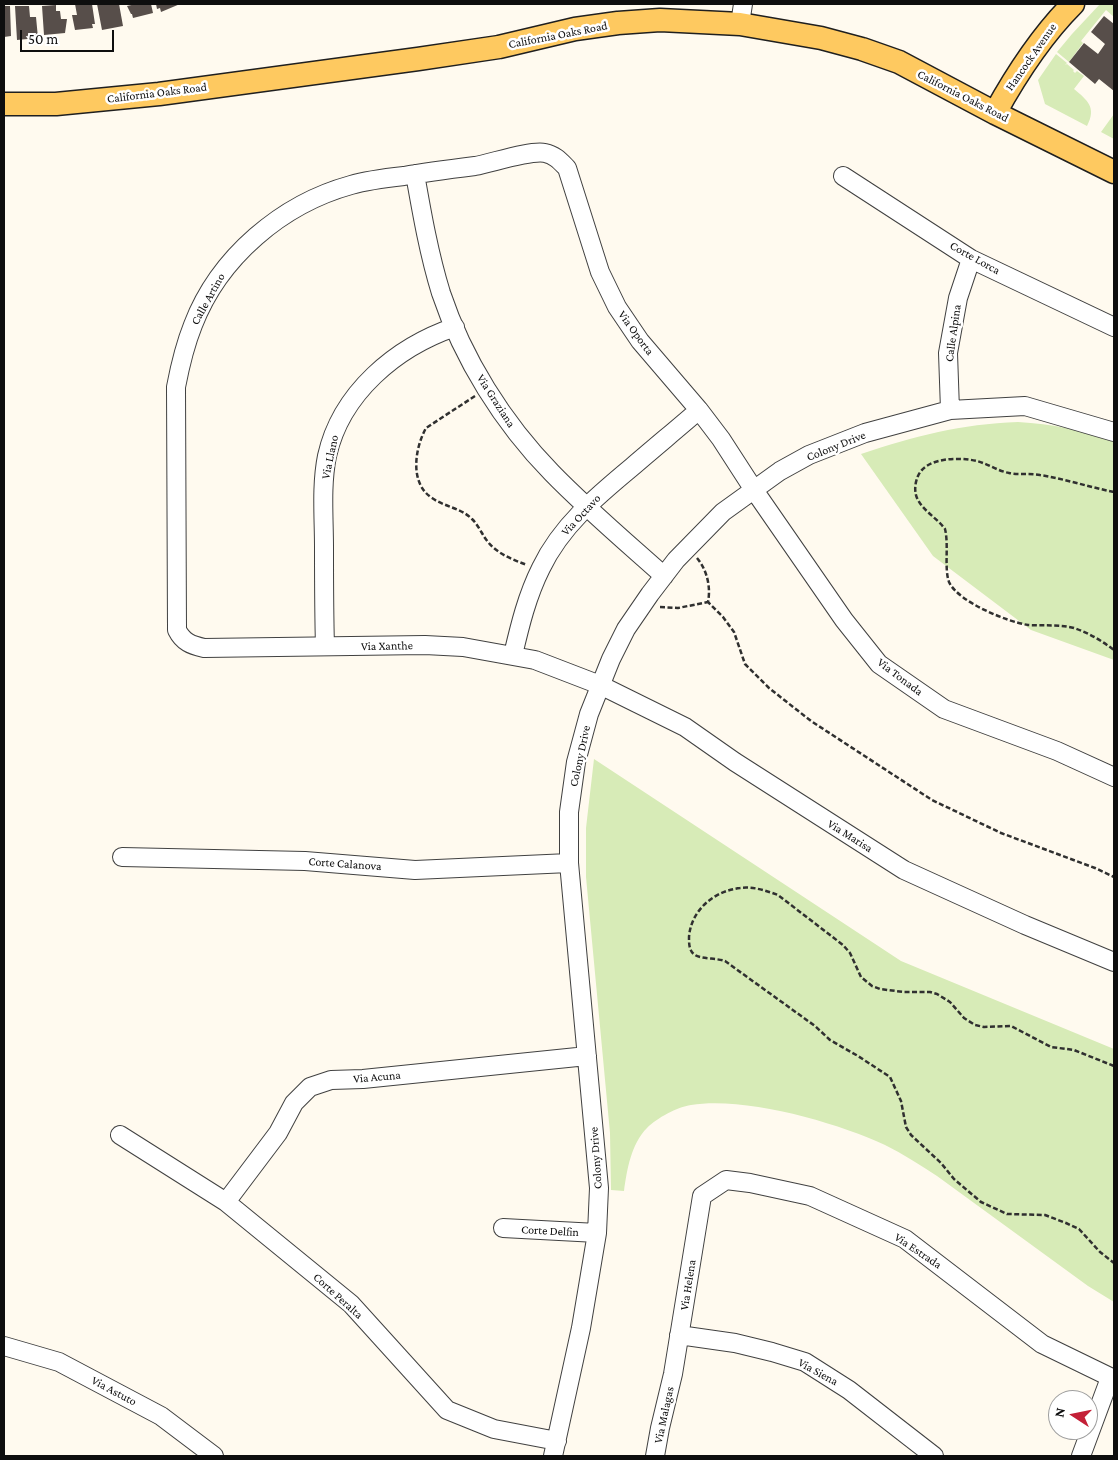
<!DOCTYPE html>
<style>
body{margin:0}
#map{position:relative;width:1118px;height:1460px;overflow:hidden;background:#fffaef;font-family:"Crimson Pro",serif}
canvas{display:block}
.frame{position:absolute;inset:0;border:5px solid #0e0e0e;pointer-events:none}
.north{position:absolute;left:1048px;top:1390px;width:50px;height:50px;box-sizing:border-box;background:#fff;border:1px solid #9f9f9f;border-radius:50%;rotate:281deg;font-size:14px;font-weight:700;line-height:20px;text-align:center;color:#0e0e0e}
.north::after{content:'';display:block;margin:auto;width:18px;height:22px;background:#c42037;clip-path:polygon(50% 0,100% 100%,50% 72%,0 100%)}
.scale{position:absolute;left:20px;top:30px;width:94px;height:22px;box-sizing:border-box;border:2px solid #0e0e0e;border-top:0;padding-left:6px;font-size:15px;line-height:18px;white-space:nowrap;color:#0e0e0e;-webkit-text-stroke:4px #fff;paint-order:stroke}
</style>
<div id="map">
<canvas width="1118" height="1460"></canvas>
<div class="frame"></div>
<div class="north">N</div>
<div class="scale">50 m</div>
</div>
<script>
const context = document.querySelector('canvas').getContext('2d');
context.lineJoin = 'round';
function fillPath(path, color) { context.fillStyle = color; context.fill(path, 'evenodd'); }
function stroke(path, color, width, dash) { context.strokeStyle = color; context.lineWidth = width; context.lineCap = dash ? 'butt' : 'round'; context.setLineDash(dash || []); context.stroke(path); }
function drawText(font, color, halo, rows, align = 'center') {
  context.font = font + ' "Crimson Pro",serif'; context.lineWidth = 5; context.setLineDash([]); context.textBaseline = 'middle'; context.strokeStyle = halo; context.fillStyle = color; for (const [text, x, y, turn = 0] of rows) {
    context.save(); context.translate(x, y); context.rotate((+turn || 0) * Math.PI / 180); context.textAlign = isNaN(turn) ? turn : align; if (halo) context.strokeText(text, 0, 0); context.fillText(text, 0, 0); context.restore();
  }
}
fillPath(new Path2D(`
 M 1100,4 L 1114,4 L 1114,17 L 1106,10 L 1081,41 L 1083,43 L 1069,62 L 1057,52 L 1072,34 Z
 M 1056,54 L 1067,63 L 1065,65 L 1067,64 L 1074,70 L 1073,71 L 1075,73 L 1077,71 L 1084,76 L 1074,89 C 1087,100 1097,107 1087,126 L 1045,104 L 1038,80 Z
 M 1114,114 L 1114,139 L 1101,132 Z
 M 1018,422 C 1052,424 1083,430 1114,442 L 1114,660 L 1031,630 L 933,556 L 861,454 C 915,436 961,424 1018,422 Z
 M 594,759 L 901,961 L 1114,1049 L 1114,1302 L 1088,1286 L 937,1176 C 920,1165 903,1154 885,1145 C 836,1122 744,1096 691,1105 C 677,1107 657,1118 647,1128 C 631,1144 627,1170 624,1191 L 611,1190 L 610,1133 L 586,877 L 586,828 Z`), '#d7ebb7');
fillPath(new Path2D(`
 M 75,4 L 92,4 L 95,24 L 92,24 L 93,28 L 75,30 L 72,15 L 77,15 Z
 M 97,4 L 119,4 L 123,26 L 102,30 Z
 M 136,4 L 151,4 L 153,13 L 133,18 L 132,14 L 131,14 L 127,6 Z
 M 156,4 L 180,4 L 161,12 L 160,8 L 157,9 Z
 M 56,5 L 56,11 L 60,11 L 61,19 L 67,19 L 65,33 L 44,35 L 42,6 Z
 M 4,6 L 10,6 L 11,36 L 4,37 Z
 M 15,6 L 29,6 L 30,17 L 36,17 L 38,38 L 17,40 Z
 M 1104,16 L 1114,24 L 1114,91 L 1099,79 L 1095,84 L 1069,62 L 1084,43 L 1098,54 L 1105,44 L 1091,32 Z`), '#574e4a');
const minor = new Path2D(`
 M 740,24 L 743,4
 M 415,174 C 422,214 429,254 441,293 C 463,359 503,423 552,473 C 587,509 626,542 664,576
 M 843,176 L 971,259 L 1114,327
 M 950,410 L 948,353 L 958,298 L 971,259
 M 325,646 C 324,613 324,580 324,547 C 324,517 321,486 327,456 C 341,393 396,347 455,327
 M 513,655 C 520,625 527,596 541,568 C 561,526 597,496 632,467 C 654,448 677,429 699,410
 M 1114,777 L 1057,751 L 944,709 L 879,664 L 844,620 L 754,490 L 721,439 L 699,410 L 640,341 L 617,307 L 600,272 L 567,168 C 560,161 555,155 545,153 C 530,150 492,163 475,166 C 451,169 427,172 404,176 C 386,178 368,180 351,185 C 282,204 219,257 193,325 C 185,345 180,366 176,387 L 177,630 C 183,642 191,645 204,648 L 425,645 L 463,647 L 535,660 L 600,685 L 685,727 L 735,762 L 904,870 L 1025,925 L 1114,962
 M 122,857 L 305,861 L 415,870 L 569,863
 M 120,1135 L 226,1202 L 351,1304 L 447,1410 L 494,1429 L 557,1441
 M 226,1202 L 278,1133 L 294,1103 L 310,1087 L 331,1080 L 363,1079 L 587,1056
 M 503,1228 L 597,1233
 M 679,1335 L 735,1343 L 772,1352 L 805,1362 L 849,1390 L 934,1456
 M 4,1346 L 59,1362 L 161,1416 L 214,1456
 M 553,1456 L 581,1328 L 597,1233 L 599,1188 L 569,863 L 569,812 L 576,762 L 589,714 L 611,659 L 626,629 L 650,594 L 676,560 L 723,512 L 780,471 L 809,455 L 865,433 L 950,410 L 1025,406 L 1114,432
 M 655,1456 L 660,1428 L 673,1374 L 702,1196 L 726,1180 L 750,1183 L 810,1196 L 905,1239 L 1042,1344 L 1114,1379
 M 1081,1456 L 1110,1378`);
const major = new Path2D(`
 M 4,104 L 56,104 L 159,94 L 418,59 L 499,47 L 575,29 L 618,23 L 660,20 L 740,24 L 821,38 L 862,49 L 899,62 L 995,113 L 1114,172
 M 995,113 C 1017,73 1041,36 1073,4`);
stroke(minor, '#414141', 20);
stroke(major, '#1f1f1f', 25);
stroke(new Path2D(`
 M 475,396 L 426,428 C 415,448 409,483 432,498 C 445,507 461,508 472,519 C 478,525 481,532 485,538 C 495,553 511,559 527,565
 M 1114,492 C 1089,487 1065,479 1040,475 C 1030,473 1019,475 1009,473 C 998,471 988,464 977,461 C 960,457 926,457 918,476 C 915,483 914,491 917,498 C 922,510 937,518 945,529 C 949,545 944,568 949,582 C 958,602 1008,622 1028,625 C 1044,626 1059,624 1074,628 C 1089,633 1102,641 1114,650
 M 697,558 C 707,570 711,587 708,602 L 723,617 L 734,632 L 745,664 L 769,688 L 811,721 L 932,800 L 1001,833 L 1095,868 L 1114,877
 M 660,607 L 678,608 L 708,602
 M 1114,1066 L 1074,1050 L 1051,1047 L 1011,1026 L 984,1027 L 975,1025 L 964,1018 L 950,1002 L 937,994 L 930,992 L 904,992 L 880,989 L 872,986 L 861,977 L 850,953 L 843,945 L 778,895 C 767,891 753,886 740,888 C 714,891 691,910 689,937 C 689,944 689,951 695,955 C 701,959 716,958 725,961 L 815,1026 L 830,1040 L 858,1056 L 890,1077 L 901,1101 L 906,1127 L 911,1135 L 941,1163 L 954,1179 L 981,1202 L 1007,1214 L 1045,1215 L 1066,1223 L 1079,1229 L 1100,1252 L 1114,1263`), '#303030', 2.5, [5, 2.5]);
stroke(minor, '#fff', 18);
stroke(major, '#fec960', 22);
drawText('12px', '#0e0e0e', '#fff', [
 ["California Oaks Road",558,35,-11],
 ["Hancock Avenue",1031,57,-55],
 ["California Oaks Road",157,93,-7],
 ["California Oaks Road",963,96,27],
 ["Corte Lorca",975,258,29],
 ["Calle Artino",208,299,-61],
 ["Via Oporta",636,333,54],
 ["Calle Alpina",953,333,-82],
 ["Via Graziana",496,401,57],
 ["Colony Drive",836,446,-22],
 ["Via Llano",330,457,-78],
 ["Via Octavo",581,515,-47],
 ["Via Xanthe",387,646,-1],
 ["Via Tonada",900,677,37],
 ["Colony Drive",580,756,-78],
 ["Via Marisa",850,836,32],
 ["Corte Calanova",345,864,4],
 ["Via Acuna",377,1077,-5],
 ["Colony Drive",596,1158,-94],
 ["Corte Delfin",550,1231,3],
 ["Via Estrada",918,1251,34],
 ["Via Helena",688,1285,-81],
 ["Corte Peralta",338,1296,42],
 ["Via Siena",818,1372,29],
 ["Via Astuto",114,1391,28],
 ["Via Malagas",664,1415,-78]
]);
</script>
